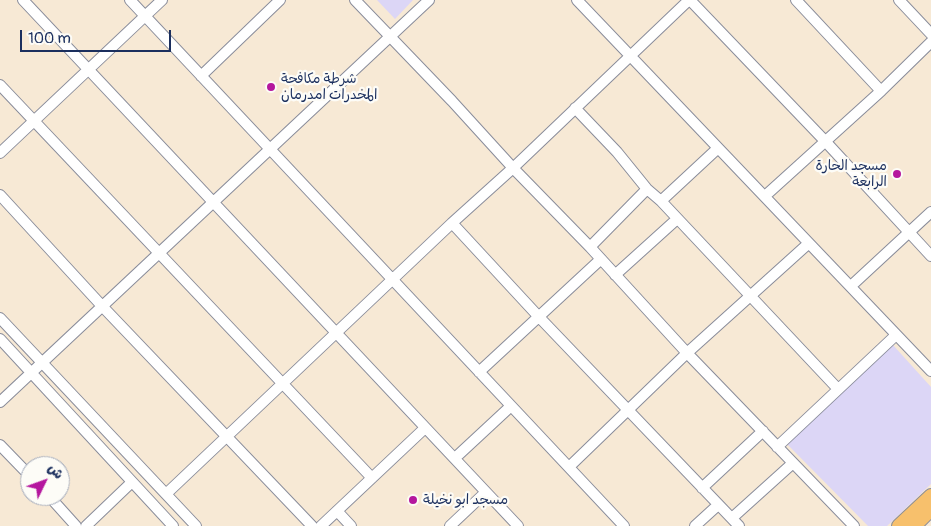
<!DOCTYPE html>
<meta charset="utf-8">
<style>
body{margin:0}
#map{position:relative;width:931px;height:526px;overflow:hidden;background:#f7e9d5;font-family:Pangolin,"Playpen Sans Arabic",sans-serif}
canvas{display:block}
.north{position:absolute;left:20px;top:456px;width:50px;height:50px;box-sizing:border-box;background:#fdfcf7;border:1px solid #a3aaba;border-radius:50%;rotate:48deg;font-size:14px;font-weight:700;line-height:20px;text-align:center;color:#1b2f5e}
.north::after{content:'';display:block;margin:auto;width:18px;height:22px;background:#b5179e;clip-path:polygon(50% 0,100% 100%,50% 72%,0 100%)}
.scale{position:absolute;left:20px;top:30px;width:151px;height:22px;box-sizing:border-box;border:2px solid #1b2f5e;border-top:0;padding-left:6px;font-size:15px;line-height:18px;white-space:nowrap;color:#1b2f5e;-webkit-text-stroke:4px #fdfcf7;paint-order:stroke}
</style>
<div id="map">
<canvas width="931" height="526"></canvas>
<div class="north">ش</div>
<div class="scale">100 m</div>
</div>
<script>
const context = document.querySelector('canvas').getContext('2d');
context.lineJoin = 'round';
function fillPath(path, color) { context.fillStyle = color; context.fill(path, 'evenodd'); }
function stroke(path, color, width, dash) { context.strokeStyle = color; context.lineWidth = width; context.lineCap = dash ? 'butt' : 'round'; context.setLineDash(dash || []); context.stroke(path); }
function drawText(font, color, halo, rows, align = 'center') {
  context.font = font + ' Pangolin,"Playpen Sans Arabic",sans-serif'; context.lineWidth = 4.5; context.setLineDash([]); context.textBaseline = 'middle'; context.strokeStyle = halo; context.fillStyle = color; for (const [text, x, y, turn = 0] of rows) {
    context.save(); context.translate(x, y); context.rotate((+turn || 0) * Math.PI / 180); context.textAlign = isNaN(turn) ? turn : align; if (halo) context.strokeText(text, 0, 0); context.fillText(text, 0, 0); context.restore();
  }
}
fillPath(new Path2D(`
 M 377,0 L 413,0 L 395,19 Z
 M 893,345 L 931,387 L 931,484 L 887,526 L 868,526 L 786,443 Z`), '#dcd6f6');
const minor = new Path2D(`
 M 23,0 L 518,526
 M 130,0 L 624,526
 M 355,0 L 452,101 L 513,168 L 590,247 L 687,353 L 854,526
 M 577,0 L 931,371
 M 690,0 L 825,141 L 931,256
 M 796,0 L 881,91
 M 899,0 L 931,34
 M 201,76 L 280,0
 M 0,85 L 372,478
 M 575,108 L 617,152 L 647,189 L 661,201 L 838,389
 M 0,153 L 162,0
 M 0,195 L 102,306 L 312,526
 M 765,196 L 881,91 L 931,42
 M 661,201 L 717,149
 M 452,223 L 539,317 L 739,526
 M 590,247 L 647,189
 M 615,275 L 677,219
 M 851,286 L 931,212
 M 0,318 L 196,526
 M 0,339 L 173,526
 M 479,372 L 601,259
 M 0,402 L 429,0
 M 0,445 L 30,476
 M 777,447 L 896,335
 M 455,458 L 511,406
 M 569,467 L 687,353 L 809,243
 M 702,488 L 763,431
 M 166,494 L 452,223 L 513,168 L 689,0
 M 49,496 L 76,526
 M 337,511 L 351,526
 M 732,518 L 793,463
 M 86,526 L 132,482
 M 321,526 L 425,428
 M 450,526 L 486,492
 M 695,526 L 718,505`);
const major = new Path2D(`
 M 899,526 L 931,496
 M 914,526 L 931,509`);
stroke(minor, '#898c9a', 12);
stroke(major, '#898c9a', 16);
stroke(minor, '#fff', 10);
stroke(major, '#f7c06c', 14);
for (const [x, y, r, color] of [
 [271,87,5,"#b5179e"],
 [897,174,5,"#b5179e"],
 [413,500,5,"#b5179e"]
]) { const dot = new Path2D(); dot.arc(x, y, r, 0, 2 * Math.PI); context.fillStyle = color; context.fill(dot); stroke(dot, '#fdfcf7', 2); }
drawText('14px', '#1b2f5e', '#fdfcf7', [
 ["شرطة مكافحة",281,79],
 ["المخدرات امدرمان",281,95],
 ["مسجد الحارة",887,166,"right"],
 ["الرابعة",887,182,"right"],
 ["مسجد ابو نخيلة",423,500]
], 'left');
</script>
